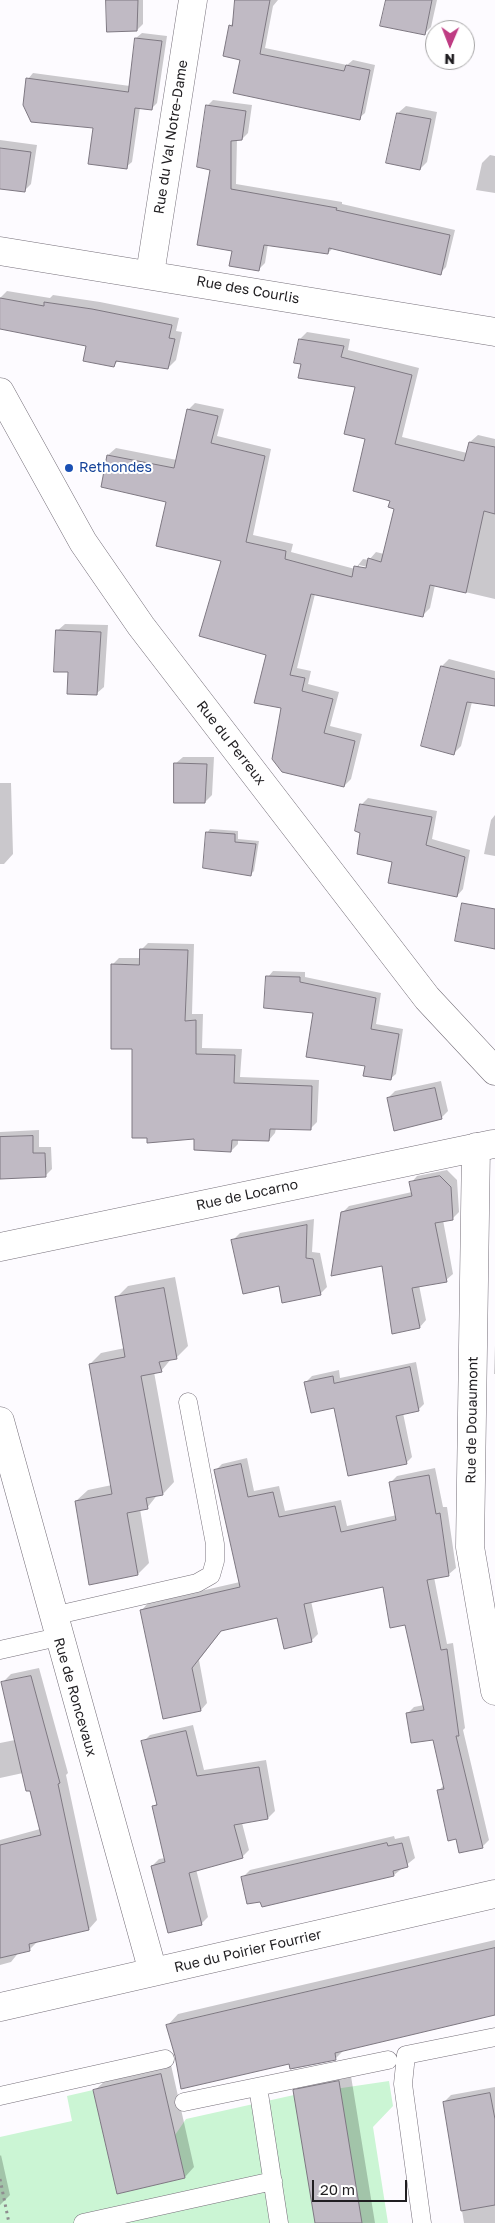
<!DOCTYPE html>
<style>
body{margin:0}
#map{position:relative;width:495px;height:2223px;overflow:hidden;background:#fdfbff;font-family:"Golos Text",sans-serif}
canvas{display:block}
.north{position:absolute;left:425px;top:20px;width:50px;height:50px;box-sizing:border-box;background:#fff;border:1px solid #a6a5a6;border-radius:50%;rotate:181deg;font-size:14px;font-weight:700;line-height:20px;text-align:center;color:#201e21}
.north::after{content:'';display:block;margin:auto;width:18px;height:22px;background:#bf3c83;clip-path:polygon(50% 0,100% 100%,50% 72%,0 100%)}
.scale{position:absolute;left:312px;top:2180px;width:95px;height:22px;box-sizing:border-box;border:2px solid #201e21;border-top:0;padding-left:6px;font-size:15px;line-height:18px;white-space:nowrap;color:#201e21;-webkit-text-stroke:4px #fff;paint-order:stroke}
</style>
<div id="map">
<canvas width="495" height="2223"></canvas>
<div class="north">N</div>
<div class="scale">20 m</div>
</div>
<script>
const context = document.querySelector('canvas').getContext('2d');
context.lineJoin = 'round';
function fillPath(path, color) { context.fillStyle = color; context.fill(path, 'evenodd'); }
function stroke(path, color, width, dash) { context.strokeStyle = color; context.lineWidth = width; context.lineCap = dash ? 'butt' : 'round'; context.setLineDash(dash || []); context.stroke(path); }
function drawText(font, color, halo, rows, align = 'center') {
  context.font = font + ' "Golos Text",sans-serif'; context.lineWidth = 4; context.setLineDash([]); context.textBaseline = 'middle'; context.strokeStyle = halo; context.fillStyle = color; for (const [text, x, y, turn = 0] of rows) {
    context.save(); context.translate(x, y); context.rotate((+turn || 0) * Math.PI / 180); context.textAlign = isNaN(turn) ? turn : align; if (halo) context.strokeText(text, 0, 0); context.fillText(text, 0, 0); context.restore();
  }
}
fillPath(new Path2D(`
 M 389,2081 L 393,2106 L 373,2127 L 388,2223 L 0,2223 L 0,2137 L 72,2121 L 67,2096 L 93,2090 L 117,2193 L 185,2178 L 175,2135 L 186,2119 L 294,2095 Z`), '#cbf5d4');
fillPath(new Path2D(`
 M 107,0 L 143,0 L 143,24 L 137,30 Z
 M 237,0 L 278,0 L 273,6 L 265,48 L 347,65 L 353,60 L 375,65 L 365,113 L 359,118 L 242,59 L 230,26 L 234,22 Z
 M 387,0 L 437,0 L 431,27 L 424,34 Z
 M 142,33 L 167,36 L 157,103 L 151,109 L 140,107 L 132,162 L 126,167 L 94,127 L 28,79 L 33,73 L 130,86 L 136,38 Z
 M 213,100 L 252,105 L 248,133 L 242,139 L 237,139 L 236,184 L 342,202 L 342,204 L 455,230 L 446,267 L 440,273 L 333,248 L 328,253 L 268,244 L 265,263 L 259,269 L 233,250 L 211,169 L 207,106 Z
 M 406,106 L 437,112 L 427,162 L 420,169 L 387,162 L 398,113 Z
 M 0,140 L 37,145 L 31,184 L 25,190 L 0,188 Z
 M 490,155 L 495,156 L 495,193 L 476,190 L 482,163 Z
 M 7,291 L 50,298 L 53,295 L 100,302 L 179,318 L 176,331 L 182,332 L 176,360 L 168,368 L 119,360 L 114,365 L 87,345 L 0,328 L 0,298 Z
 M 307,332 L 350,339 L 348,350 L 419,368 L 402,437 L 467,453 L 470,442 L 478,435 L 495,439 L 495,599 L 435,585 L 430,608 L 423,615 L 315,594 L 297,668 L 311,671 L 308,684 L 339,692 L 330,726 L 362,734 L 351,779 L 344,786 L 283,707 L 268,654 L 222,560 L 167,501 L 108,455 L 116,448 L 177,460 L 188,410 L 195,403 L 224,409 L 217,436 L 271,449 L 253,535 L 293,544 L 291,552 L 355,569 L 363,559 L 369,560 L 376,552 L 384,554 L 396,508 L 367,438 L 357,386 L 296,362 L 300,339 ZM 359,565 L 372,568 L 371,570 L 359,568 Z
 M 65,624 L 108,625 L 104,687 L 96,694 L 57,631 Z
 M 449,659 L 495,671 L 495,706 L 472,702 L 461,746 L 454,753 L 422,745 L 442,666 Z
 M 183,757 L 214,757 L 212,795 L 205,802 L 175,764 Z
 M 0,783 L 11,783 L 13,854 L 4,864 L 0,864 Z
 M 368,798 L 437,811 L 432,839 L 470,850 L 463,889 L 457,896 L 394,861 L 362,832 L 356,830 L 362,804 Z
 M 495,815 L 495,856 L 484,854 L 491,820 Z
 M 210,829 L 238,831 L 238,839 L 259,841 L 254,871 L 250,875 L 207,833 Z
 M 148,943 L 194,944 L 192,1014 L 203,1014 L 202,1048 L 242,1049 L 240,1077 L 319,1080 L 317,1122 L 310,1129 L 276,1128 L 275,1133 L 269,1140 L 238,1139 L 238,1144 L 231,1151 L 196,1137 L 133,1048 L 112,965 L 119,958 L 141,958 L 141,950 Z
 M 273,971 L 305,972 L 305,977 L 381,993 L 376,1024 L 403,1029 L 396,1074 L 390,1079 L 366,1065 L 315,1012 L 268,977 Z
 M 441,1081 L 448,1111 L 441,1118 L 388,1098 L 395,1091 Z
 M 39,1130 L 39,1147 L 51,1147 L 52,1169 L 45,1176 L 0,1178 L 0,1132 Z
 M 447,1170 L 457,1180 L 459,1212 L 452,1219 L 443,1220 L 453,1274 L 446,1280 L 419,1285 L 426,1320 L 420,1327 L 383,1264 L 342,1213 L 349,1206 L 412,1192 L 411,1183 L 417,1176 Z
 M 314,1219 L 312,1252 L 320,1253 L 327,1287 L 320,1294 L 233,1240 L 240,1233 Z
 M 175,1277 L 188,1346 L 176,1358 L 172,1358 L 161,1371 L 154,1372 L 174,1482 L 163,1494 L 158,1494 L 147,1508 L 140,1509 L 149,1563 L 138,1574 L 76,1501 L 88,1490 L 112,1485 L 90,1364 L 101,1353 L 125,1348 L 117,1297 L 128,1286 Z
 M 495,1345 L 495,1374 L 494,1374 Z
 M 416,1362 L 424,1404 L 418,1410 L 403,1413 L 412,1457 L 406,1463 L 305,1383 L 312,1376 L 339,1370 L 340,1378 Z
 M 247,1458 L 254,1491 L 279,1486 L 285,1511 L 341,1500 L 347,1526 L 397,1515 L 390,1483 L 397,1476 L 435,1468 L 443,1507 L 447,1507 L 456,1568 L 449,1574 L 434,1577 L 447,1644 L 453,1643 L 465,1728 L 463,1730 L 489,1840 L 482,1847 L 457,1837 L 438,1791 L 444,1785 L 434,1738 L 408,1713 L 414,1707 L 424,1705 L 406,1624 L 384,1586 L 311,1601 L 318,1634 L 311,1641 L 278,1616 L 222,1630 L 199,1660 L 207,1703 L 201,1710 L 142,1610 L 148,1603 L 240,1582 L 215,1471 L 222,1464 Z
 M 39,1668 L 68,1773 L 66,1775 L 97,1920 L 89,1929 L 39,1940 L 30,1949 L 19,1952 L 11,1962 L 0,1965 L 0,1840 L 40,1829 L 31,1789 L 23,1773 L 0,1778 L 0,1743 L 15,1740 L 2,1683 L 11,1674 Z
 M 193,1725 L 204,1770 L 266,1760 L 275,1811 L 268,1818 L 242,1823 L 249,1850 L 242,1857 L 196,1869 L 208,1917 L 201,1924 L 152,1866 L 159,1859 L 165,1858 L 154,1806 L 158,1803 L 143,1742 L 150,1735 Z
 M 394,1836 L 395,1839 L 409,1836 L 415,1858 L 394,1875 L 261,1900 L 243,1877 L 250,1870 Z
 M 495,1940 L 495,2014 L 345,2049 L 335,2059 L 290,2062 L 176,2056 L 167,2026 L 178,2014 Z
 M 171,2065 L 194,2167 L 185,2177 L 118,2192 L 95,2090 L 105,2081 Z
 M 350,2070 L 375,2223 L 316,2223 L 295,2091 L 306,2079 Z
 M 495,2087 L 495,2223 L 464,2223 L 444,2102 L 451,2095 Z
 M 1,2155 L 10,2195 L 0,2205 L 0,2156 Z`), '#0003');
const building = new Path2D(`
 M 106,0 L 138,0 L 137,31 L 107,32 Z
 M 235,0 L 270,0 L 260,54 L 344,71 L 346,65 L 370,70 L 360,120 L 233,93 L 240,60 L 223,56 L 229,25 L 232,26 Z
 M 386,0 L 432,0 L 425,35 L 380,26 Z
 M 135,38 L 162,41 L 152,110 L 135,108 L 127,169 L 88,164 L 93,128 L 31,122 L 23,105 L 26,78 L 128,92 Z
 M 206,105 L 246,111 L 242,140 L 231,141 L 231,189 L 337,208 L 336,210 L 450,235 L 441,275 L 329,248 L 328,254 L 264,245 L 259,271 L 229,266 L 232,251 L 197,245 L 210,170 L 197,167 Z
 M 397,113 L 431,119 L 420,170 L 386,163 Z
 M 0,148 L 31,152 L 25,192 L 0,189 Z
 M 0,298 L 44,306 L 44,302 L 92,309 L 172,325 L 169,338 L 175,339 L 168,369 L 116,361 L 114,367 L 83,361 L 86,346 L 0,329 Z
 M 299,339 L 344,346 L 341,357 L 412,375 L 395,444 L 464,461 L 469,442 L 495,447 L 495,514 L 484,511 L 466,593 L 430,585 L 423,617 L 311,594 L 290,675 L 305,678 L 302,691 L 333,699 L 324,733 L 355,741 L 344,787 L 282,772 L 272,759 L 281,708 L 254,703 L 266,655 L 199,636 L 221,561 L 156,546 L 166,502 L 101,487 L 107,455 L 174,468 L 187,409 L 218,416 L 211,443 L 265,456 L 246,542 L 286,551 L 285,559 L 352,577 L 354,566 L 366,568 L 368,558 L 381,562 L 394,509 L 388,507 L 390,501 L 353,491 L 365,439 L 344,434 L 355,387 L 298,378 L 301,364 L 294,363 Z
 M 56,630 L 101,632 L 97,695 L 67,694 L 68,672 L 54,672 Z
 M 441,666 L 495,679 L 495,706 L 467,702 L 454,755 L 421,746 Z
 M 174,763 L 207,764 L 205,803 L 174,803 Z
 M 360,804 L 432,817 L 426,845 L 465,857 L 457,897 L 388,883 L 392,862 L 357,854 L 360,833 L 355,831 Z
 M 206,832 L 235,834 L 235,842 L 256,844 L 251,876 L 203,868 Z
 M 462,903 L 495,909 L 495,949 L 455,941 Z
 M 140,949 L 188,950 L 185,1021 L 196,1020 L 196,1054 L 235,1055 L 234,1083 L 312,1086 L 311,1130 L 270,1129 L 269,1141 L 232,1140 L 231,1152 L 194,1150 L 194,1139 L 147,1143 L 147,1138 L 132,1138 L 132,1049 L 111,1049 L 111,964 L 139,965 Z
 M 266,976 L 300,977 L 300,982 L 376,998 L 371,1029 L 399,1034 L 391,1080 L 363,1076 L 365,1066 L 306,1057 L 313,1013 L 264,1008 Z
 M 435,1088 L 442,1119 L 394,1131 L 387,1098 Z
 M 33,1136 L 33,1153 L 45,1153 L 46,1177 L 0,1179 L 0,1137 Z
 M 440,1176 L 451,1187 L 453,1220 L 435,1223 L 447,1282 L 412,1288 L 420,1328 L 392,1334 L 382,1266 L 331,1276 L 341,1212 L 412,1196 L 409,1182 Z
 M 307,1225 L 306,1258 L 313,1259 L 321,1295 L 282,1303 L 279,1286 L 243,1294 L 231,1240 Z
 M 164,1288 L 177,1359 L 159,1362 L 162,1372 L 141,1376 L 163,1495 L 146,1498 L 148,1509 L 127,1513 L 138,1575 L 89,1585 L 75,1501 L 112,1494 L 89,1364 L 125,1357 L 115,1297 Z
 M 410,1367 L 419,1411 L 396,1416 L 407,1464 L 348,1476 L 334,1408 L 311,1413 L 304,1382 L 333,1376 L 334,1383 Z
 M 241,1464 L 248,1497 L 273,1492 L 279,1517 L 335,1506 L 341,1532 L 396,1520 L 389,1482 L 429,1475 L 436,1514 L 440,1513 L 449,1576 L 427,1580 L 441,1650 L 447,1649 L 459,1736 L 456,1736 L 483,1848 L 459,1853 L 456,1839 L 448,1841 L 437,1790 L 444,1789 L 433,1740 L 411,1743 L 406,1713 L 424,1710 L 405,1625 L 390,1628 L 383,1587 L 304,1604 L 312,1642 L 284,1649 L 277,1618 L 221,1631 L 192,1668 L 201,1711 L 163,1719 L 140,1610 L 240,1587 L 214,1470 Z
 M 31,1676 L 60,1783 L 58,1784 L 89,1930 L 29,1944 L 30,1951 L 0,1958 L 0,1845 L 41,1835 L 30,1791 L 26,1791 L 1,1682 Z
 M 186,1731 L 197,1776 L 259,1767 L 268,1819 L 234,1825 L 243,1858 L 189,1873 L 202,1925 L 168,1933 L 151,1866 L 165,1862 L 152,1806 L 157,1805 L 141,1741 Z
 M 387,1843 L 388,1846 L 402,1843 L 408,1867 L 393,1871 L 394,1876 L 262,1907 L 260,1902 L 247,1904 L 241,1877 Z
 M 495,1948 L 495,2015 L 335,2053 L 336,2060 L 290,2069 L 289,2064 L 181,2089 L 175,2056 L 166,2025 Z
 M 161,2074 L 185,2178 L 117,2194 L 93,2090 Z
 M 339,2081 L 362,2223 L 315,2223 L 293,2090 Z
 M 490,2093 L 495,2119 L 495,2205 L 461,2211 L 443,2102 Z`);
fillPath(building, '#c0bac4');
stroke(building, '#7e7882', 1);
const service = new Path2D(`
 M 53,1616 L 197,1583 L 211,1575 L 215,1561 L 215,1544 L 188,1402
 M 0,1650 L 58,1637
 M 258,2087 L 279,2223
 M 0,2096 L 165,2059
 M 184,2102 L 388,2060
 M 83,2223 L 273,2181
 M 422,2223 L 403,2084 L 406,2055 L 495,2037`);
const minor = new Path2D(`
 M 0,251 L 495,332
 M 150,274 L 193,0
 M 0,392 L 83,542 L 141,626 L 427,998 L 495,1071
 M 476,1147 L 470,1547 L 495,1691
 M 0,1247 L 493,1144
 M 0,1421 L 153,1972
 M 0,2007 L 495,1894`);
stroke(service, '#76707a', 19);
stroke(minor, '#76707a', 29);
stroke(new Path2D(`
 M 0,2179 L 9,2223`), '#8e8c8f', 3, [2.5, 4]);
stroke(service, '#fff', 18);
stroke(minor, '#fff', 28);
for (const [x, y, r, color] of [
 [69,468,5,"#1a4fb4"]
]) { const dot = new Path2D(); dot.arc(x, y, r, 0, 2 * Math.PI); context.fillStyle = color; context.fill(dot); stroke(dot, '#fff', 2); }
drawText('14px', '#201e21', '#fff', [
 ["Rue du Val Notre-Dame",171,137,-81],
 ["Rue des Courlis",248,290,10],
 ["Rue du Perreux",231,743,52],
 ["Rue de Locarno",247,1195,-12],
 ["Rue de Douaumont",472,1420,-89],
 ["Rue de Roncevaux",75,1697,74],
 ["Rue du Poirier Fourrier",248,1951,-13]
]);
drawText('14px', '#164399', '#fff', [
 ["Rethondes",79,468]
], 'left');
</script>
